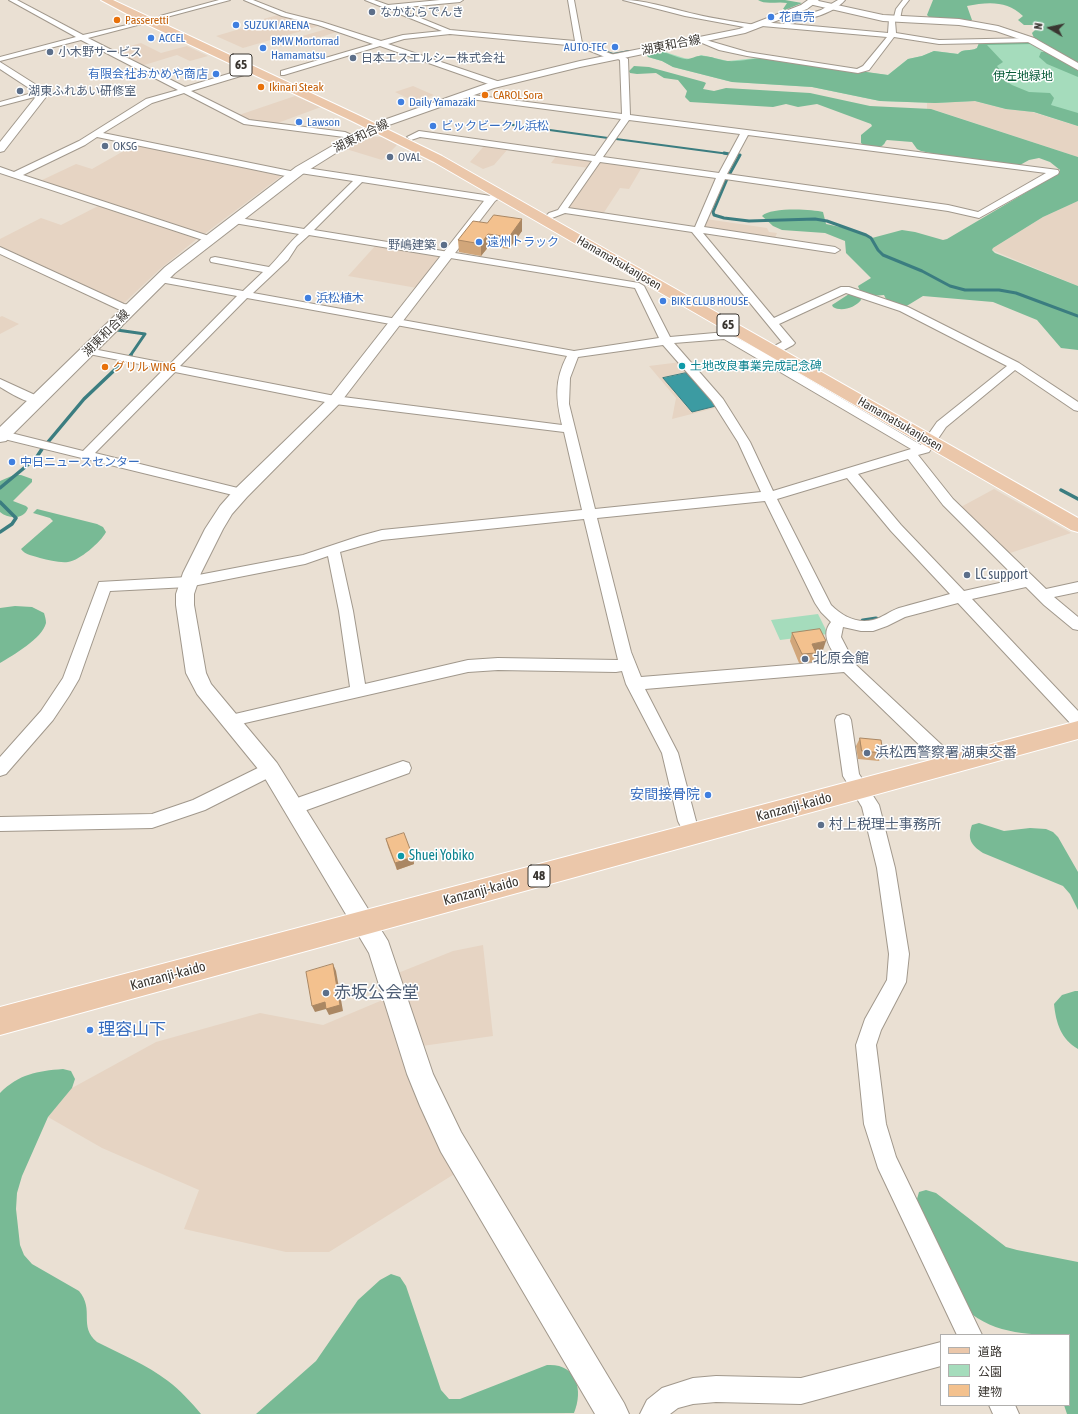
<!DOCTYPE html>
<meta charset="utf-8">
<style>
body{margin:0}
#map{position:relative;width:1078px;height:1414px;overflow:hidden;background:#eae0d3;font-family:"Asap Condensed","Noto Sans JP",sans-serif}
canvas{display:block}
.legend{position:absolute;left:940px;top:1334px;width:130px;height:72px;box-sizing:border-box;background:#fff;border:1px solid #b0afad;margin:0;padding:5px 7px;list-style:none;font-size:12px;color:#3a3631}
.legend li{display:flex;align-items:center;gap:8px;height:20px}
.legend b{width:20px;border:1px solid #b0afad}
.north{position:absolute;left:1030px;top:8px;width:40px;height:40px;-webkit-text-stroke:3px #fff;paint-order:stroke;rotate:279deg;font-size:11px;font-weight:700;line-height:16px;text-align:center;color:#3a3631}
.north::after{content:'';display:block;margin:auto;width:14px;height:18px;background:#3a3631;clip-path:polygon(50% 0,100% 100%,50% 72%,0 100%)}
</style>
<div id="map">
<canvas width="1078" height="1414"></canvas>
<ul class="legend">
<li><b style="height:5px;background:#ebc7aa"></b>道路</li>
<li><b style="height:11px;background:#a5dcbc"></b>公園</li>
<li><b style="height:11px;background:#f3c18e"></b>建物</li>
</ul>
<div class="north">N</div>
</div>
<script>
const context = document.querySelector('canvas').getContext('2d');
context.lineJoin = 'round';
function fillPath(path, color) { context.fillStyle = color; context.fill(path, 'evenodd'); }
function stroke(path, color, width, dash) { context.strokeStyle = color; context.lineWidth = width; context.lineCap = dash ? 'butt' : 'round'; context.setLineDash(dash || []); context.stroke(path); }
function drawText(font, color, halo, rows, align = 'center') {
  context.font = font + ' "Asap Condensed","Noto Sans JP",sans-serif'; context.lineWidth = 3; context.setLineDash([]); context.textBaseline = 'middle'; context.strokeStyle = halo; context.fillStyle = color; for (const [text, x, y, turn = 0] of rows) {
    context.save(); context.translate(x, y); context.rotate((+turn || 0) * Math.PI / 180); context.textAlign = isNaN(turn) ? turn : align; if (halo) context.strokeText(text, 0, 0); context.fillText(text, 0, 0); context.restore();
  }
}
fillPath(new Path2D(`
 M 278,15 L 322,25 L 243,48 L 216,36 L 250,26 L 245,24 Z
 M 330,28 L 340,31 L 301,43 L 292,39 Z
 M 141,43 L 161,53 L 187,46 L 208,56 L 190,61 L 177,55 L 141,66 L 112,51 Z
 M 413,86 L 429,93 L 434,95 L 415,102 L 395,92 Z
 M 295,96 L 321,107 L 275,124 L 250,121 L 239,115 Z
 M 964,100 L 975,101 L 1006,109 L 1029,111 L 1078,126 L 1078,157 L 935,110 L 927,109 L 927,103 Z
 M 367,137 L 383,137 L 397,145 L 382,160 L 346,149 Z
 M 136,144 L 284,174 L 203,235 L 40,181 L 76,164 L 92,169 Z
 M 485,145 L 504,148 L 507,150 L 494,165 L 483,169 L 470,162 Z
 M 557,155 L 594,161 L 589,168 L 551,163 Z
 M 600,162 L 642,167 L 629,189 L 620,188 L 603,214 L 573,210 L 569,206 Z
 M 1078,201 L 1078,286 L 992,250 L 993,248 L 1043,217 Z
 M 100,205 L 198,238 L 160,269 L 123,304 L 0,246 L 0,239 L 41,218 L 61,225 Z
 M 706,219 L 767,228 L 769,232 L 777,233 L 774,240 L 702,229 Z
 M 376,245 L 440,256 L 441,257 L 417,288 L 348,276 Z
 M 2,316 L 19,324 L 0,334 L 0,317 Z
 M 681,362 L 719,407 L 672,419 L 676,398 L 649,366 Z
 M 994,489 L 1071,533 L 1007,554 L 959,508 Z
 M 483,945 L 493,1036 L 422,1046 L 398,973 L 453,951 Z
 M 385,999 L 456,1173 L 329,1252 L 286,1252 L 184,1229 L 199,1190 L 102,1148 L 48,1117 L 72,1088 L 156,1042 L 260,1013 L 323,1025 Z`), '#e6d4c3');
fillPath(new Path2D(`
 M 1031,42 L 1078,70 L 1078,126 L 1034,112 L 1006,109 L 975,101 L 935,103 L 880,101 L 812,87 L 732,82 L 673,67 L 662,61 L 648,57 L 647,55 L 656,52 L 665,52 L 684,58 L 691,59 L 701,55 L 728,61 L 756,58 L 888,75 L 908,59 L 922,56 L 934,51 L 958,54 C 963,48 970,52 977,48 L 979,43 Z
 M 818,614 L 828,634 L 780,640 L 771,620 Z`), '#a5dcbc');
fillPath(new Path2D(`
 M 758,0 L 785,0 L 802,3 L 785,10 L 783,9 L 787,3 C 778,1 765,5 758,0 Z
 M 933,0 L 1078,0 L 1078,63 L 1034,38 L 1032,33 L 1040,25 L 1024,25 L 1018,20 L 1023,16 C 1007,0 987,2 967,6 L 972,20 L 970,21 L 930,18 L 927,15 Z
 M 1031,42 L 1032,44 L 987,45 L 1003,62 L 997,66 L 1009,83 L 1012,85 L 1029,92 L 1050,93 L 1054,98 L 1051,105 L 1078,113 L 1078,126 L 1034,112 L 1006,109 L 975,101 L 935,103 L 880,101 L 812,87 L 732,82 L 673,67 L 662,61 L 648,57 L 647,55 C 659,46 672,57 685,59 C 691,60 696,55 703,56 C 711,56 719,60 727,61 C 740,62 753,58 767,58 L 888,75 L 908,59 L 922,56 L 934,51 L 958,54 C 963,48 970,52 977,48 L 979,43 L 981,43 Z
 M 1041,52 L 1046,52 L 1078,70 L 1078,77 L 1047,64 L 1039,57 Z
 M 634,66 L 649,67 L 704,82 L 706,83 L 703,89 L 714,91 L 726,88 L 810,93 L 870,106 L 931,109 L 1078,157 L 1078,201 L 1043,217 L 993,248 L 992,250 L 995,253 L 1078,286 L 1078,350 L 1061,348 L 1037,320 L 993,302 L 923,296 L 905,307 L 887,301 L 884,295 L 872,296 L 860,291 L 858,286 L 871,278 L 846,253 L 845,241 L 825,233 L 782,230 L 773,226 L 762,216 C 770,207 812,209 823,212 L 826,224 L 845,228 L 872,238 L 902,230 L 915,232 L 943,240 L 947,239 L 1059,173 L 1060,170 L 1050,162 L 1039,158 L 1029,160 L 1020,165 L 945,156 L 921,151 L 917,149 L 912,142 L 887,140 C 885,141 885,144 883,145 C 880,150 864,146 861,143 L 861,135 L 872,126 L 871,124 L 817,104 L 798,107 L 786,104 L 773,107 L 690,102 L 685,97 L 687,91 L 678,80 L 664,78 L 656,73 L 637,74 L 630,73 L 629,71 Z
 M 849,294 L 860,297 L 861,300 C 855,308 841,312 833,307 L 832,305 Z
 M 14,475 L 21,475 L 32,479 L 32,482 L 13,501 L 26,506 L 28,508 C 24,520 8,519 0,512 L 0,481 Z
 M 37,509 L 97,524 L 103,527 L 106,532 C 101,542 79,561 68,562 C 59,563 49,560 40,558 C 34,556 25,555 21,549 L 53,521 L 50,518 L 33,513 Z
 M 15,606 L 32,607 L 44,613 C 45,616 46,620 46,623 C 42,639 13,655 0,663 L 0,608 Z
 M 979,823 L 1004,831 L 1030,828 L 1046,829 L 1053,832 L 1058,837 L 1078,872 L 1078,910 L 1070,894 L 1063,886 L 983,853 C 971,845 967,839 972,825 Z
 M 1075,991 L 1078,991 L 1078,1049 C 1061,1039 1056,1023 1054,1004 L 1062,995 Z
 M 63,1069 L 71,1071 L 75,1079 L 72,1088 L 48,1117 L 22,1176 L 17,1193 L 16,1209 L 20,1245 L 24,1255 L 32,1264 L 79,1291 C 95,1310 78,1326 97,1342 C 121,1354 147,1365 168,1381 C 180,1390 191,1402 201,1414 L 0,1414 L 0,1093 C 19,1074 37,1071 63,1069 Z
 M 926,1190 L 936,1193 L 1006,1247 L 1017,1250 L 1078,1262 L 1078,1414 L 1067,1414 L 1064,1405 L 1069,1405 L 1069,1335 C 1034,1335 994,1335 967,1310 L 919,1210 L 917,1199 L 919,1192 Z
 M 391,1274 L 400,1277 L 406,1286 L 441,1390 L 449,1399 L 460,1399 L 547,1365 C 576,1363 584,1389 574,1413 L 256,1414 L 316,1361 L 358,1300 L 380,1280 Z`), '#78ba95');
const water = new Path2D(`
 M 686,373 L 716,406 L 692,412 L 663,378 Z`);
fillPath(water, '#3c9ba2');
stroke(water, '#3b7d80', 1);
stroke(new Path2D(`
 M 595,48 L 613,54 L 629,51
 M 506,124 L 608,138
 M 616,139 L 729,154`), '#3b7d80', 2);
stroke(new Path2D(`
 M 724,153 L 729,154
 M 729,175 L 740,155 L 738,155
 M 727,179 L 713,212 L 714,215 L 724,218 L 749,221 L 815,219 L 827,221 L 866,235 L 871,238 L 878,250 L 883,255 L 922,271 L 950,286 L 965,290 L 999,290 L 1016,293 L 1078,316
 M 121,326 L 117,330 L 145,334 L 130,356`), '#3b7d80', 3);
stroke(new Path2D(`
 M 130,356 L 131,355
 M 48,442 L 84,399 L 124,361
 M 0,488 L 36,458 L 42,449
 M 1061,490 L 1078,499
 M 0,502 L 16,518 L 12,524 L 0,532`), '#3b7d80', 3.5);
stroke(new Path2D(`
 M 863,621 L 876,619`), '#3b7d80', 5);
const minor = new Path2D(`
 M 9,0 L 17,0 L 83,35 L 149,20 L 149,22 L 88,38 L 185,87 L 248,68 L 254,68 L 254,72 L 191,91 L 249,120 L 345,132 L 358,138 L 354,141 L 344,137 L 244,124 L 184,93 L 152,103 L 103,133 L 295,172 L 299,175 L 298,177 L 295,178 L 97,137 L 85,145 L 23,175 L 212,237 L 214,239 L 209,242 L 0,173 L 0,167 L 14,172 L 79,141 L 146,99 L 178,90 L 81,40 L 0,61 L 0,57 L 76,37 Z
 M 219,0 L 230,0 L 163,18 L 160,16 Z
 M 244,0 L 253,0 L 286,13 L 322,22 L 381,41 L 403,35 L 442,31 L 365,0 L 374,0 L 388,5 L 440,0 L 463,0 L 460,2 L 396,8 L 450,30 L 575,41 L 568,0 L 574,0 L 582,43 L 614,55 L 620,54 L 628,59 L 630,115 L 1058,170 L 1059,172 L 1058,174 L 979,218 L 948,211 L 725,179 L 704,227 L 835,247 L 840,250 L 835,253 L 703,233 L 774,318 L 841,287 L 849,287 L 908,307 L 1019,363 L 1078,402 L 1078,411 L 1074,410 L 1015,370 L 946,427 L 929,452 L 918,455 L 953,499 L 1046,589 L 1078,582 L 1078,592 L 1054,597 L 1078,617 L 1078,630 L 1073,629 L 1044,605 L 1026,587 L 972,599 L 1078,711 L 1078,727 L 1072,725 L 958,603 L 905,617 L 887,626 L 873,631 L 861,631 L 843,627 L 841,637 L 855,664 L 945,748 L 956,765 L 954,770 C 943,774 939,766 933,758 L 844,672 L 645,689 L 678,753 L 696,821 L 702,834 L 699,839 L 693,842 L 687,839 L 678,821 L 662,753 L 626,684 L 622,671 L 616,672 L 498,670 L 468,672 L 245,723 L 232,729 L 226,728 L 224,723 L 226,718 L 235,714 L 350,687 L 339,611 L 328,556 L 305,564 L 188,587 L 110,591 L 79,679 L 69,696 L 53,720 L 6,774 L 0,776 L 0,757 L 41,711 L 63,678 L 99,582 L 188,577 L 303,555 L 360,536 L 382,530 L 582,510 L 564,432 L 335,404 L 175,372 L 95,453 L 246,490 L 248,493 L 246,496 L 241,497 L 0,438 L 0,432 L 3,431 L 83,451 L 164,369 L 84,353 L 82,351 L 84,349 L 88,348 L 170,364 L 237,296 L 160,282 L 155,279 L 160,276 L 243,291 L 263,272 L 211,262 L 210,260 L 211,258 L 215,257 L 269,267 C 280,256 288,244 299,234 L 234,223 L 231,222 L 229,220 L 231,218 L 234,217 L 304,229 L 353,181 L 300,173 L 297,172 L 296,170 L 297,168 L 300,167 L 491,196 L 496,199 L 491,202 L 362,182 L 314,230 L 639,283 L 644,286 L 670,337 L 726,332 L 763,352 L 782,342 L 692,232 L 565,213 L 552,218 L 549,217 L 547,215 L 549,213 L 558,210 L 592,161 L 420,137 L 411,140 L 407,137 L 419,131 L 595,156 L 621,119 L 470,99 L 461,95 L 465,93 L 472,95 L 622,114 L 620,60 L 616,58 L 610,59 L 578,46 L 450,34 L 404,39 L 388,44 L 500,82 L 500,86 L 494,86 L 380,46 L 284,75 L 281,75 L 281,71 L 373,44 L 318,25 L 282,16 ZM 629,120 L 740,134 L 719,173 L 603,157 ZM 748,135 L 1046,173 L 978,212 L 948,205 L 727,174 ZM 600,162 L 716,178 L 695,227 L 568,208 ZM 309,235 L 635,288 L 659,338 L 574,351 L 253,293 L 288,260 L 297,246 ZM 846,293 L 900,311 L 1007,366 L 937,422 L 921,445 L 771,357 L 793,345 L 795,343 L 779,324 ZM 247,298 L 567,356 C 554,381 556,399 562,425 L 335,396 L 180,366 ZM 724,339 L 911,449 L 773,491 L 750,442 L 723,399 L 674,343 ZM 663,345 L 712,401 L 738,442 L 761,492 L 595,509 L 569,404 L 570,378 L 578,357 ZM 908,459 L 943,505 L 1017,579 L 964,591 L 901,525 L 858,474 ZM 847,478 L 891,531 L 950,594 C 933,599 916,603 899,608 C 890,611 882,618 873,620 C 857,624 842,616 831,605 L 777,499 ZM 765,501 L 815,603 L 821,612 L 831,622 C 820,635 831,648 838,661 L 641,677 L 631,652 L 597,518 ZM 584,519 L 618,660 L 498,658 L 468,660 L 365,684 L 353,611 L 340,552 L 382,540 Z
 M 623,0 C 645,0 664,7 686,12 C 708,18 732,21 755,25 L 758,27 L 755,29 L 685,16 Z
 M 838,0 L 845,0 C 832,15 809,18 790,24 L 888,33 L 889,19 L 894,17 L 896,9 L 903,0 L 909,0 L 902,9 L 900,19 L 895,21 L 896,33 L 939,40 L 1033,38 L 1037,40 L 1033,42 L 939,44 L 894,37 L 869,70 L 858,73 L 747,56 L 719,50 L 695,40 L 699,38 L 747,52 L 857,69 L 863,66 L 887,37 L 762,26 L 759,24 L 762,22 L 784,24 L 785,22 L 821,10 Z
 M 43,90 L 47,92 L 46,94 L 0,106 L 0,102 Z
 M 0,247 L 124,304 L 135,306 L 136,308 L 131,311 L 118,309 L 0,254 Z
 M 0,379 L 35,395 L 44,397 L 46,400 L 44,403 C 30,406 12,394 0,387 Z
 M 843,714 L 849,716 L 851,720 L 859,774 L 879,805 L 895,868 L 909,954 L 906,982 L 881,1030 L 876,1045 L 886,1124 L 896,1157 L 982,1335 L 957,1335 L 878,1168 L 864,1124 L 856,1045 L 865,1019 L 887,980 L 889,954 L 877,868 L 862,807 L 843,776 L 835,720 L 837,716 Z
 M 403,761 L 409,763 L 411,768 L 409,773 L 293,815 L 287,813 L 284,808 L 287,803 L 300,797 Z
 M 270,762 L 276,764 L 278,769 L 276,774 L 205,810 L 152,828 L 0,831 L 0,817 L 152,814 L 193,800 Z
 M 941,1342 L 941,1366 L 801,1404 L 716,1402 L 693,1404 L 678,1408 L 670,1414 L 640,1414 L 647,1400 L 662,1388 L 693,1378 L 716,1376 L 801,1378 Z
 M 989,1405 L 1015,1405 L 1019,1414 L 993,1414 Z`);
const tertiary = new Path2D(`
 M 809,0 L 814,0 L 883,15 L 959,19 L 998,26 L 1034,38 L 1078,63 L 1078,70 L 1028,42 L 996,31 L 959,25 L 883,21 L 809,4 L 808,2 Z
 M 0,62 L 49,93 L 4,151 L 0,152 L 0,142 L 38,94 L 0,69 Z
 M 499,191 L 503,192 L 505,194 L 495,201 L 340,403 L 247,497 L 232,514 L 223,529 L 201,573 L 194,594 L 194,605 L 206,673 L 211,684 L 277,763 L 388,941 L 433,1074 L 461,1132 L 624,1403 L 629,1414 L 595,1414 L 441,1152 L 420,1106 L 407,1074 L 369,953 L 263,775 L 197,694 L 186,673 L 176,605 L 176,594 L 183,573 L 205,529 L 220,506 L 235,489 L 330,397 L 487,197 Z`);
const secondary = new Path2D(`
 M 808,0 L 819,0 L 807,9 L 745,33 L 580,67 L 494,88 L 389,125 L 347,146 L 304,173 L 175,273 L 6,441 L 0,442 L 0,427 L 165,267 L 296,167 L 339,142 L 381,121 L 486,84 L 580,61 L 739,29 L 801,5 Z`);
const primary = new Path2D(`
 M 101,0 L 113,0 L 360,116 L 442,156 L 1078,518 L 1078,532 L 1071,530 L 434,162 L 352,121 L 144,23 Z
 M 1078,721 L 1078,739 L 0,1035 L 0,1007 Z`);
stroke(minor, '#a1988c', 2);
stroke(tertiary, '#a1988c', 2);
stroke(secondary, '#a1988c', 2);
stroke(primary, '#fff', 2);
fillPath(minor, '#fff');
fillPath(tertiary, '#fff');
fillPath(secondary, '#fff');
fillPath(primary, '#ebc7aa');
fillPath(new Path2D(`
 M 522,219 L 522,231 L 509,249 L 489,246 L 481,256 L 459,252 L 458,240 L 487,223 Z
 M 792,633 L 823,650 L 815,651 L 816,653 L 813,662 L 799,663 L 790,641 Z
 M 860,738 L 883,753 L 879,761 L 858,759 L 856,746 Z
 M 386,839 L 413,857 L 414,864 L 397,870 L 388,847 Z`), '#d1a67a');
fillPath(new Path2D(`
 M 522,219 L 522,231 L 509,249 L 509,237 Z
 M 488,234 L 489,246 L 481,256 L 481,244 Z
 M 826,641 L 823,650 L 809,653 L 812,644 Z
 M 413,857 L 414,864 L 397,870 L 395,863 Z
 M 333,964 L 336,971 L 343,1011 L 329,1015 L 326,1009 L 315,1012 L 312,1006 Z`), '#aa8763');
const building = new Path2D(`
 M 494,215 L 522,219 L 509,237 L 488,234 L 481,244 L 458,240 L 473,221 L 487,223 Z
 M 820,629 L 826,641 L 812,644 L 816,653 L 802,654 L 792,633 Z
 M 860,738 L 881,740 L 883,753 L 862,751 Z
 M 404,833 L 413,857 L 395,863 L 386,839 Z
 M 333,964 L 340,1005 L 326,1009 L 325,1002 L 312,1006 L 306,972 Z`);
fillPath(building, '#f3c18e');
stroke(building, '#aa8763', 1);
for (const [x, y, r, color] of [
 [372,12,4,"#5c6f8a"],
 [771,17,4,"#3f7fe0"],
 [117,20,4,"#e8710a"],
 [236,25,4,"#3f7fe0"],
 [151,38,4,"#3f7fe0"],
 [615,47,4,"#3f7fe0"],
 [263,48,4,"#3f7fe0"],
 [50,52,4,"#5c6f8a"],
 [353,58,4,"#5c6f8a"],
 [216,74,4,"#3f7fe0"],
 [261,87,4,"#e8710a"],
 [20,91,4,"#5c6f8a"],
 [485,95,4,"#e8710a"],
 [401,102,4,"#3f7fe0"],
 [299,122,4,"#3f7fe0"],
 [433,126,4,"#3f7fe0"],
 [105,146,4,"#5c6f8a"],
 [390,157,4,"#5c6f8a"],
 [479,242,4,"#3f7fe0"],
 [444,245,4,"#5c6f8a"],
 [308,298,4,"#3f7fe0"],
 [663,301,4,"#3f7fe0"],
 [682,366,4,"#0f9aa8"],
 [105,367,4,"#e8710a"],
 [12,462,4,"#3f7fe0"],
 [967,575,4,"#5c6f8a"],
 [805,659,4,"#5c6f8a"],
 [867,753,4,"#5c6f8a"],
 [708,795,4,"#3f7fe0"],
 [821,825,4,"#5c6f8a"],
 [401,856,4,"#0f9aa8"],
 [326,993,4,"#5c6f8a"],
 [90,1030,4,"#3f7fe0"]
]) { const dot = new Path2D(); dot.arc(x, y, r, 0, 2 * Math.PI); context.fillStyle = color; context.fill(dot); stroke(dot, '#fff', 1.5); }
drawText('12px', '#4e5e75', '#fff', [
 ["なかむらでんき",380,12],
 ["小木野サービス",58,52],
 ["日本エスエルシー株式会社",361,58],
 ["湖東ふれあい研修室",28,91],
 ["OKSG",113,146],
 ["OVAL",398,157],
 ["野嶋建築",436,245,"right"]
], 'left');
drawText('12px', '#366cbe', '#fff', [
 ["花直売",779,17],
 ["SUZUKI ARENA",244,25],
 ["ACCEL",159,38],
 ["BMW Mortorrad",271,41],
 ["Hamamatsu",271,55],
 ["AUTO-TEC",607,47,"right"],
 ["有限会社おかめや商店",208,74,"right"],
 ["Daily Yamazaki",409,102],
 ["Lawson",307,122],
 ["ビックビークル浜松",441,126],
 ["遠州トラック",487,242],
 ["浜松植木",316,298],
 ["BIKE CLUB HOUSE",671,301],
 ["中日ニュースセンター",20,462]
], 'left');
drawText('12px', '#c56008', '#fff', [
 ["Passeretti",125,20],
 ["Ikinari Steak",269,87],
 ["CAROL Sora",493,95],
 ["グリル WING",113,367]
], 'left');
drawText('12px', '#3a3631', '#fff', [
 ["湖東和合線",671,45,-11],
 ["湖東和合線",361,136,-26],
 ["Hamamatsukanjosen",619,263,30],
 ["湖東和合線",106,333,-45],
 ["Hamamatsukanjosen",900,424,30]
]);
drawText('12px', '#075b38', '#fff', [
 ["伊左地緑地",1023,76]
]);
drawText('12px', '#0d838f', '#fff', [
 ["土地改良事業完成記念碑",690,366]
], 'left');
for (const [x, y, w] of [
 [241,65,22],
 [728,325,22],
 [539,876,22]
]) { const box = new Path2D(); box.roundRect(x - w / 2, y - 11, w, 22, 3); context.fillStyle = '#fff'; context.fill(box); stroke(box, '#3a3631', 1); }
drawText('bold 13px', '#3a3631', null, [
 ["65",241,65],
 ["65",728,325],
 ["48",539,876]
]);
drawText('14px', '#4e5e75', '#fff', [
 ["LC support",975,575],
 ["北原会館",813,659],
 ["浜松西警察署 湖東交番",875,753],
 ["村上税理士事務所",829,825]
], 'left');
drawText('14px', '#366cbe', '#fff', [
 ["安間接骨院",700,795]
], 'right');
drawText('14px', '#3a3631', '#fff', [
 ["Kanzanji-kaido",794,807,-15],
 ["Kanzanji-kaido",481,891,-15],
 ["Kanzanji-kaido",168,976,-15]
]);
drawText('14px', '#0d838f', '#fff', [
 ["Shuei Yobiko",409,856]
], 'left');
drawText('17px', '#4e5e75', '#fff', [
 ["赤坂公会堂",334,993]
], 'left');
drawText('17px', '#366cbe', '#fff', [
 ["理容山下",98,1030]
], 'left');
</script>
